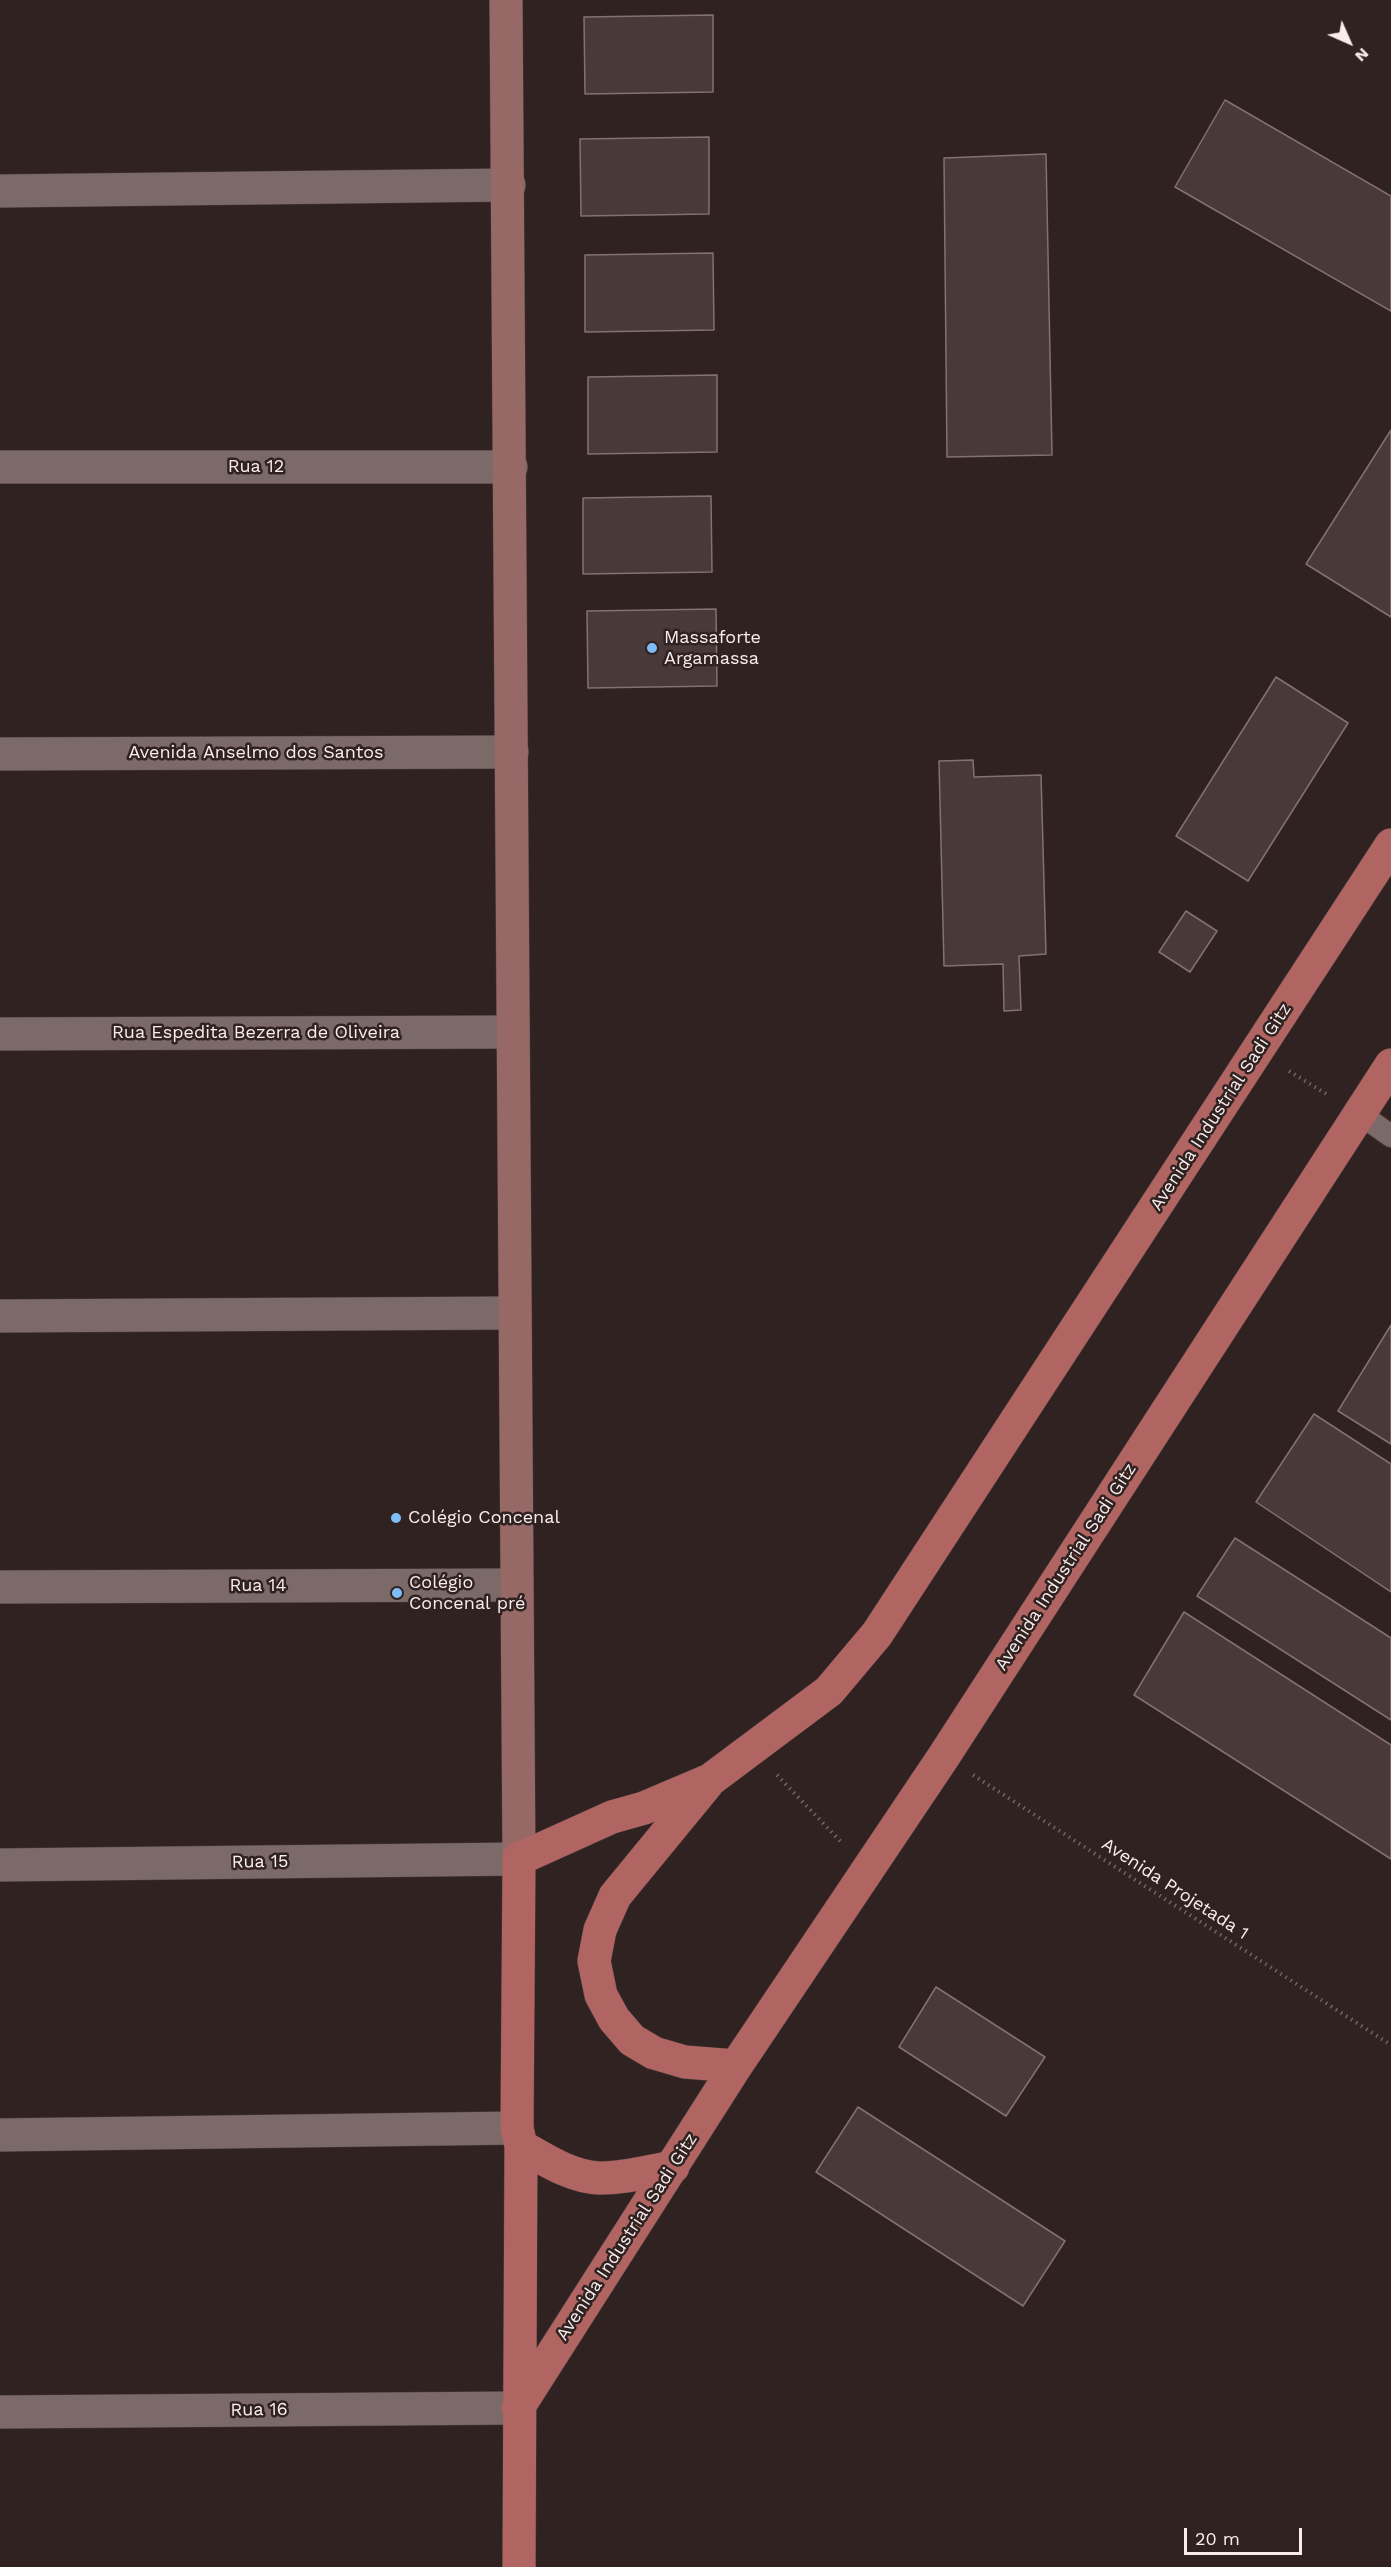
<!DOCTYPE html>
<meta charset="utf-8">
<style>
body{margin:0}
#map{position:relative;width:1391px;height:2567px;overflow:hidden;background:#302221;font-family:"Work Sans",sans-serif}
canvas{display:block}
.north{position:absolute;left:1319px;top:12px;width:60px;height:60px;-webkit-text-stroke:4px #302221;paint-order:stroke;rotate:135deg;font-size:16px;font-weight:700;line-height:24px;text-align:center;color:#f8edec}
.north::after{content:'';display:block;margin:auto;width:21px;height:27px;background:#f8edec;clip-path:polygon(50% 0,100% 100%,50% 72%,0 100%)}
.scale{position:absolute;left:1184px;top:2528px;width:118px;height:27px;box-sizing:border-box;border:3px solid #f8edec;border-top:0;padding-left:8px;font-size:18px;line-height:21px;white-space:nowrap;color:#f8edec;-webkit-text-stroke:4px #302221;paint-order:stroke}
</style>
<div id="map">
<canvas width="1391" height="2567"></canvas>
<div class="north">N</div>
<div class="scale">20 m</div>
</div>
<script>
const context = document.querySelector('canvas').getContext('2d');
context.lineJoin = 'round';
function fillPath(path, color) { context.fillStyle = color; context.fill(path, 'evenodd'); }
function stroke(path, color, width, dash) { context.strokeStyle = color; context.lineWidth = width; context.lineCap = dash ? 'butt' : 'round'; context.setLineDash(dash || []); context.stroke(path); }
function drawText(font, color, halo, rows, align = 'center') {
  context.font = font + ' "Work Sans",sans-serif'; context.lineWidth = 5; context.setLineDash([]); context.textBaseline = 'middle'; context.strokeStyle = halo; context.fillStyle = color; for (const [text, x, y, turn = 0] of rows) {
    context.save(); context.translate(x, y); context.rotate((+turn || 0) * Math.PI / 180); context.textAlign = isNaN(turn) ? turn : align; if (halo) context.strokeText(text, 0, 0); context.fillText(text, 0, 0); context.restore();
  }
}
const building = new Path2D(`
 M 713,15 L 713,92 L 585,94 L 584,17 Z
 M 1225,100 L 1391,196 L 1391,311 L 1175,187 Z
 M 709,137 L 709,214 L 581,216 L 580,139 Z
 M 1046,154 L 1052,455 L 947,457 L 944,158 Z
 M 713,253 L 714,330 L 585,332 L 585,255 Z
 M 717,375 L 717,452 L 588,454 L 588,377 Z
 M 1391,430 L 1391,617 L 1306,564 Z
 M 711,496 L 712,572 L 583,574 L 583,498 Z
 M 716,609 L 717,686 L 588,688 L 587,611 Z
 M 1276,677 L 1348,723 L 1248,881 L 1176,836 Z
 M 973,760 L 974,777 L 1041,775 L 1046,954 L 1019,956 L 1021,1010 L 1004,1011 L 1003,964 L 944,966 L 939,761 Z
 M 1186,911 L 1217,931 L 1190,972 L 1159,952 Z
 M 1391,1325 L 1391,1444 L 1338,1411 Z
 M 1314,1414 L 1391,1464 L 1391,1592 L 1256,1502 Z
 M 1235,1538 L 1391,1638 L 1391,1720 L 1197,1596 Z
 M 1184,1612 L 1391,1745 L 1391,1859 L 1134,1695 Z
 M 936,1987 L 1045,2057 L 1006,2116 L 899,2047 Z
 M 858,2107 L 1065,2241 L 1023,2306 L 816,2172 Z`);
fillPath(building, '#493938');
stroke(building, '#847270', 1.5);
const lane = new Path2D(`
 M 1360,1114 L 1391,1136`);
const street = new Path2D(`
 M 0,191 L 509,185
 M 0,467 L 511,467
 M 0,754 L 512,752
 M 0,1034 L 513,1032
 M 0,1316 L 514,1313
 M 0,1587 L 515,1585
 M 0,1865 L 519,1859
 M 0,2135 L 517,2128
 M 0,2412 L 518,2408`);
const secondary = new Path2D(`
 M 506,0 C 513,619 510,1239 519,1859`);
const primary = new Path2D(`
 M 707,1784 L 615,1896 L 600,1930 L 594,1961 L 601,1995 L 614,2019 L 632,2040 L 654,2053 L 685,2062 L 736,2066
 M 521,2146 C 544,2159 571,2177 599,2178 C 623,2179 649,2171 673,2167
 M 518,2408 L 736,2066 L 944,1756 L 1391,1065
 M 519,2567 L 521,2146 L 517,2128 L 519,1859 L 612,1817 L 644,1808 L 710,1780 L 829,1691 L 877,1634 L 1391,845`);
stroke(lane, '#493d3c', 24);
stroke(street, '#493d3c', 34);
stroke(secondary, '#493d3c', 34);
stroke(primary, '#493d3c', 34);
stroke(new Path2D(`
 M 1289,1071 L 1328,1095
 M 777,1775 L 842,1843
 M 973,1775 L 1391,2045`), '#726564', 4, [1.5, 4.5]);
stroke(lane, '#7c6a69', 22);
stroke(street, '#7c6a69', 33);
stroke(secondary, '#966866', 33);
stroke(primary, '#b16563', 33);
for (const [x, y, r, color] of [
 [652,648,6,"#7dbef9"],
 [396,1518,6,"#7dbef9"],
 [397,1593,6,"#7dbef9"]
]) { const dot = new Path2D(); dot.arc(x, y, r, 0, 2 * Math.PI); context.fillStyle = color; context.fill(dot); stroke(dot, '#302221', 2); }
drawText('18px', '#f8edec', '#302221', [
 ["Rua 12",256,467],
 ["Avenida Anselmo dos Santos",256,753],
 ["Rua Espedita Bezerra de Oliveira",256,1033],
 ["Avenida Industrial Sadi Gitz",1221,1107,-57],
 ["Avenida Industrial Sadi Gitz",1066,1567,-57],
 ["Rua 14",258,1586],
 ["Rua 15",260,1862,-1],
 ["Avenida Projetada 1",1175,1889,33],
 ["Avenida Industrial Sadi Gitz",627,2237,-57],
 ["Rua 16",259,2410,-1]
]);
drawText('18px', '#f8edec', '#302221', [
 ["Massaforte",664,638],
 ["Argamassa",664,659],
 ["Colégio Concenal",408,1518],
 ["Colégio",409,1583],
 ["Concenal pré",409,1604]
], 'left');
</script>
